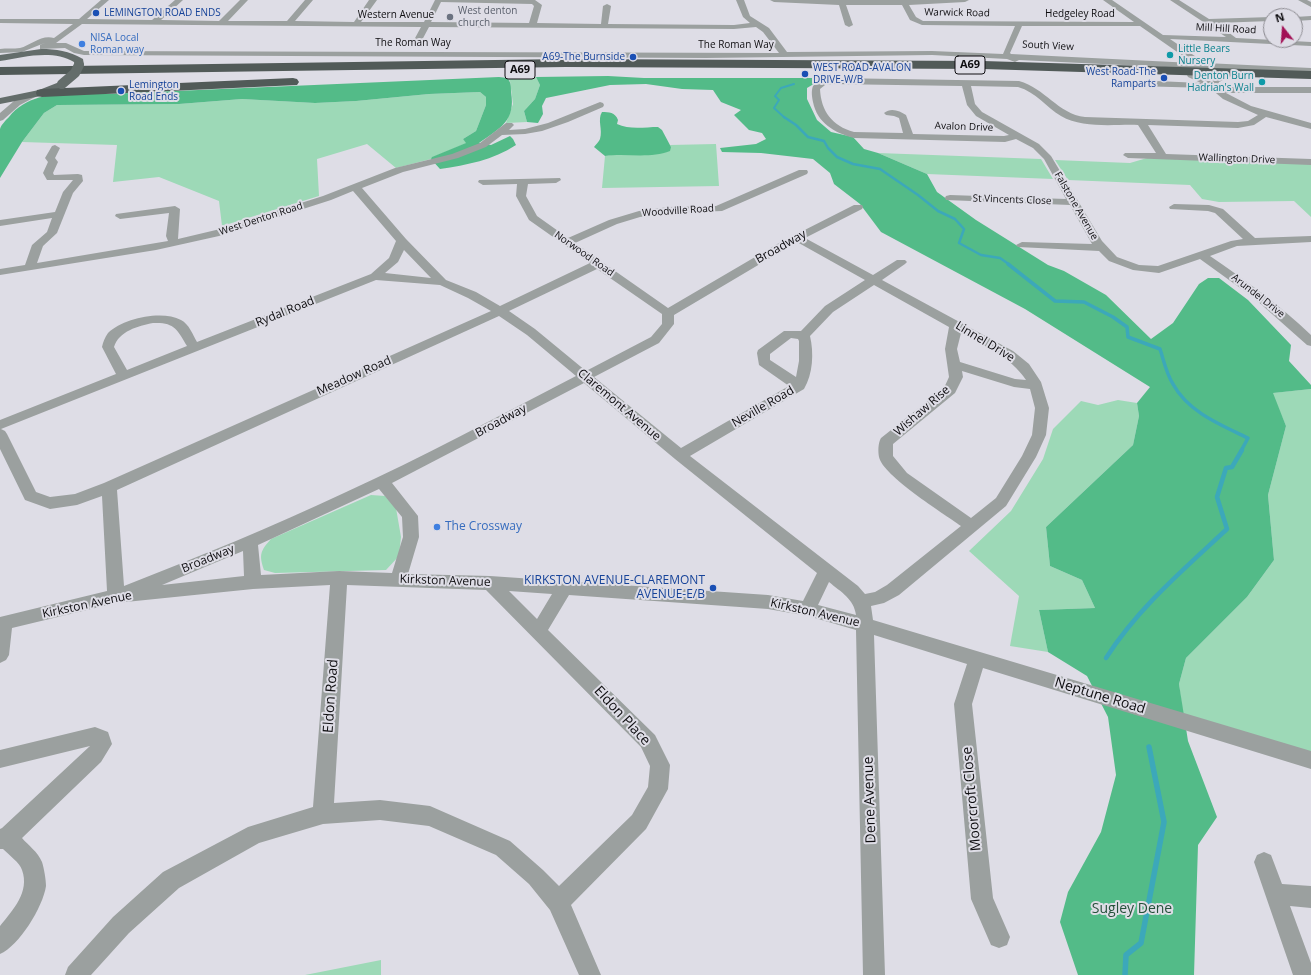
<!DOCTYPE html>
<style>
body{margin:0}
#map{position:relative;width:1311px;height:975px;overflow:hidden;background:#dedde6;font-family:"Open Sans",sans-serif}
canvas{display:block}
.north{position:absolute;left:1263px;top:8px;width:40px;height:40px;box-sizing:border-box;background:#dedde6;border:1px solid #8b8a90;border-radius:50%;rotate:343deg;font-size:11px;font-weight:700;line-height:16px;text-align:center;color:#0e0d10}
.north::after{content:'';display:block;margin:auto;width:14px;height:18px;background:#a21156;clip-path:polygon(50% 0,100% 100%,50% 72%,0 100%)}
</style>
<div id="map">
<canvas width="1311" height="975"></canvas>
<div class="north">N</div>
</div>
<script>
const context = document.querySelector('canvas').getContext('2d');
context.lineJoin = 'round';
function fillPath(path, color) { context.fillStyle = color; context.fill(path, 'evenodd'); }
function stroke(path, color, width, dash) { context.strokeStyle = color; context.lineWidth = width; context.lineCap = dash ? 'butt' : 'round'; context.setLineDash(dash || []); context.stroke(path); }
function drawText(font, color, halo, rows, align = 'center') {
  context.font = font + ' "Open Sans",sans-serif'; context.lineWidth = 4; context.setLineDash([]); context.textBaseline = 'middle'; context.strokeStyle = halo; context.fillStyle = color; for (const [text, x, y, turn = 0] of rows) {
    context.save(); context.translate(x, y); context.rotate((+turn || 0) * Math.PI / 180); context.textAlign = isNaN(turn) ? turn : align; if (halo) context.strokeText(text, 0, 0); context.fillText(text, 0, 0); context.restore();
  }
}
fillPath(new Path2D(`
 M 536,77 L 540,85 L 535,99 L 524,111 L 527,122 L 506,123 L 513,104 L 510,81 L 507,78 Z
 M 480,92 L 486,97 L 486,105 L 476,131 L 463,139 L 467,143 L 433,157 L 431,159 L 396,168 L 367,144 L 317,159 L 319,196 L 222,226 L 219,201 L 159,177 L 113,182 L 117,145 L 22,142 L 44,113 L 57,105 L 179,104 L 242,99 L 315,103 L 356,101 L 429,94 Z
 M 716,144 L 719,186 L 602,188 L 605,156 L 618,154 L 643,155 L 671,147 L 670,145 Z
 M 878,153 L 1041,159 L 1053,179 L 927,174 Z
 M 1147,158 L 1311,164 L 1311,217 L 1294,201 L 1219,202 L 1202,199 L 1190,185 L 1068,180 L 1055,160 L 1130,163 Z
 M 1311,389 L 1311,753 L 1183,715 L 1179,684 L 1186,658 L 1247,597 L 1274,560 L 1268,495 L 1286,426 L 1272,393 Z
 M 1118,400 L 1137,403 L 1139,416 L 1133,445 L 1046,527 L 1050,566 L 1082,580 L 1095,608 L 1039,610 L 1048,652 L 1010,646 L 1019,596 L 969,551 L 1011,511 L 1043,459 L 1053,429 L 1081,401 L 1098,405 Z
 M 371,495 L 385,496 L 396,508 L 401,537 L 399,556 L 386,570 L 275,573 L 264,570 C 259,555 260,551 271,539 Z
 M 381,960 L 381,975 L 305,975 Z`), '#9dd9b7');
fillPath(new Path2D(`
 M 608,76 L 644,78 L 832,78 L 817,82 L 807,88 L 807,99 L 817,120 L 831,132 L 853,137 L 864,149 L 878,153 L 927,174 L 937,192 L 976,220 L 1048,265 L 1064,271 L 1106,295 L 1151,339 L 1173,323 L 1199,284 L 1208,278 L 1219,278 L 1248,300 L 1291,345 L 1289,361 L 1311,385 L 1311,389 L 1273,393 L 1286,426 L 1268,495 L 1274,560 L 1247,597 L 1186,658 L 1179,684 L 1188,741 L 1217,817 L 1198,845 L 1194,975 L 1078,975 L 1060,922 L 1068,892 L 1101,832 L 1116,775 L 1108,717 L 1087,676 L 1048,652 L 1039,610 L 1095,608 L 1082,580 L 1050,566 L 1046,527 L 1133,445 L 1139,416 L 1137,403 L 1150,387 L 1025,309 L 881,232 L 860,204 L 834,184 L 830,173 L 813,159 L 761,153 L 722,152 L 720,148 L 756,144 L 766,139 L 762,133 L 749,130 L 734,115 L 741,110 L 721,102 L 713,90 L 682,89 L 646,84 L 610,85 L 546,98 L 542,106 L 543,114 L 538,123 L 527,122 L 524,111 L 535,99 L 540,85 L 536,77 Z
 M 499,77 L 507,78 C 511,82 511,86 511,92 C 516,121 500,128 479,143 L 491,145 L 510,136 L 513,139 L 516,145 C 493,160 467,165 440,169 L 431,159 L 432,157 L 466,143 L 463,139 L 476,131 L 486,105 L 486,97 L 480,92 L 429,94 L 356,101 L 315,103 L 242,99 L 179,104 L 57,105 L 44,113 L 22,142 L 0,178 C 0,166 0,140 0,129 C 1,125 6,120 9,117 C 32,88 73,94 106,94 Z
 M 602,112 C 609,112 615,112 618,120 L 617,124 C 629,130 645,127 658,127 L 662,130 L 671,147 L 670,151 C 650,159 626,153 605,156 L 594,147 C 596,144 599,142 600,139 C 603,129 597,120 602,112 Z`), '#53bb88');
stroke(new Path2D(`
 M 785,118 L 774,108 L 779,100 L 775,96 L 781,88 L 794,84`), '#3ca8ba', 2);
stroke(new Path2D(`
 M 784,117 L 796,125 L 808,137 L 824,141 L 828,148 L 837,157 L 853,164 L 880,169 L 918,195 L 938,211 L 955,219 L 964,229 L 959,243 L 981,255 L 1000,258 L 1010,265`), '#3ca8ba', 2.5);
stroke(new Path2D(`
 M 1008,264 L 1055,301 L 1084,302 L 1113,317 L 1127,327 L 1128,337 L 1160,349 C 1164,361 1166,373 1173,384 C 1188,412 1221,425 1248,438 L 1241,451`), '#3ca8ba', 3.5);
stroke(new Path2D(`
 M 1106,658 C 1138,608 1184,569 1227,529 L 1217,497 L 1226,468 L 1232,467 L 1242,450`), '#3ca8ba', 4.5);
stroke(new Path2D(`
 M 1125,975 L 1126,955 L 1141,943 L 1164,822 L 1149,747`), '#3ca8ba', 5.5);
fillPath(new Path2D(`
 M 101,0 L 109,0 L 87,19 L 152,20 L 175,0 L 183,0 L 161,20 L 219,21 L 240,0 L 248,0 L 228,21 L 287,21 L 305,0 L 313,0 L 295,21 L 354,22 L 369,0 L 377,0 L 361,22 L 424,22 L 435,0 L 535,0 L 542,5 L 537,23 L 601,24 L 603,6 L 607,4 L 611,6 L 608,24 L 734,25 L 750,23 L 743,17 L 736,0 L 744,0 L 750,16 L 769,28 L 787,52 L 932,51 L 1003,54 L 1015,26 L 922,25 L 910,20 L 902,5 L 846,5 L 853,25 L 849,27 L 845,25 L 839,5 L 774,2 L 770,0 L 969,0 L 965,2 L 909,5 L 916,17 L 923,21 L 1134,22 L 1103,0 L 1112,0 L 1163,35 L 1226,37 L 1170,0 L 1179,0 L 1209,19 L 1271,17 L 1271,21 L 1216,23 L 1236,38 L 1311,42 L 1311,46 L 1170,39 L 1205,63 L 1311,68 L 1311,74 L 1019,60 L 1015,62 L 1007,59 L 932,55 L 706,58 L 84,55 L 74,53 L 65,48 L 40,49 L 40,45 L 47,42 L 22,52 L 0,53 L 0,49 C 6,48 14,49 20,48 C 31,45 42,34 54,38 L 73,24 L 0,23 L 0,19 L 79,19 ZM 441,2 L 532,4 L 534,6 L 529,23 L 431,22 ZM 82,24 L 421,27 L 414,40 L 418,42 L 421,42 L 429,27 L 734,29 L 756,27 L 763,32 L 779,53 L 84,51 L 66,43 L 56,43 ZM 1022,26 L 1140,26 L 1193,63 L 1011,54 L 1010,53 Z
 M 1298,0 L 1307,0 L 1311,2 L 1311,7 Z
 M 1311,16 L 1311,20 L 1295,21 L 1295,17 Z
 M 1191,72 L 1211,81 C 1214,77 1224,74 1229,75 L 1230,77 L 1219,82 L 1218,85 L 1221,87 L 1311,87 L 1311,93 L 1226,93 L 1251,106 L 1311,123 L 1311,129 L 1266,117 L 1254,125 L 1238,128 L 1148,125 L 1166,154 L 1311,159 L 1311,165 L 1128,158 L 1123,155 L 1125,153 L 1156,153 L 1138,125 C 1115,124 1083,129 1061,116 C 1046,107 1036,92 1018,87 L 971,86 L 975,104 L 982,112 L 1039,144 L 1051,156 L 1102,241 L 1117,257 L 1139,265 L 1158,266 L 1231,241 L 1243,239 L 1215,213 L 1208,211 L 1170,209 L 1169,207 L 1174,204 L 1209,205 L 1223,209 L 1255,238 L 1311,236 L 1311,242 L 1237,246 L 1210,256 C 1245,280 1280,305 1311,335 L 1311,346 L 1307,345 L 1254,298 L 1200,259 L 1159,273 L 1133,270 L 1109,261 L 1099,251 L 1018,247 L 1016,245 L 1022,242 L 1092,244 L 1070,205 L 946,200 L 945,198 L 946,196 L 950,195 L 1066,199 L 1044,159 L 1033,148 L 1016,139 L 1005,142 L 854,138 C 835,133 817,123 813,102 C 812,97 811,91 813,86 L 819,81 L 832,78 L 1019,81 C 1045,88 1058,114 1085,117 L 1238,122 L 1248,121 L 1258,115 L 1223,99 L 1210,88 L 1134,86 L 1130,83 L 1134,80 L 1201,83 L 1188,77 L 1187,75 L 1188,73 ZM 832,84 L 962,86 L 967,105 L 976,116 L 1009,135 L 1004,136 L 913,134 L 906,115 C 900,111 891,107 884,113 L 886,115 L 894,116 L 899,118 L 903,133 L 854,132 C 832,126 821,111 820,89 L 825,85 Z
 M 32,92 L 36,95 L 35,97 L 20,105 L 3,120 L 0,121 L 0,113 L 14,101 Z
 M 600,102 L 603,103 L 604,105 L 603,107 L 568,122 L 542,131 L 525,134 L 502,135 L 486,147 L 458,158 L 403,172 L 362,188 L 406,239 L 446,280 L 476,292 L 500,306 L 590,263 L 529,220 L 516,196 L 517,184 L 483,185 L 478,182 L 479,180 L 560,178 L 561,180 L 556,183 L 528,184 L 526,196 L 537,216 L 568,238 L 609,220 L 639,211 L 669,207 L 716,206 L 799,170 L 807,170 L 808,172 L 807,174 L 722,211 L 669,213 L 640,217 L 617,224 L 575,243 L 668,308 L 779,243 L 854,205 L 862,205 L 863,207 L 862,209 L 805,238 L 873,275 L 897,260 L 905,260 L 907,262 L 905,264 L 882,280 L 1013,351 L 1029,364 L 1041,382 L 1049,408 L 1046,435 L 1036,457 L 1006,506 L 899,595 L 884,603 L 871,606 L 873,620 L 1311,751 L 1311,769 L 983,668 L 972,704 L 993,898 L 1010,937 L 1007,945 L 999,948 L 991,945 L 971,899 L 954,704 L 967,664 L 874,635 L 885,975 L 863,975 L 856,630 L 808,616 L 768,609 L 569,595 L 548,630 L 655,735 L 670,765 L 668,789 L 646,829 L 571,905 L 601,975 L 579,975 L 550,910 L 529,884 L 496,855 L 429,826 L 380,820 L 323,824 L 259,843 L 179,888 L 129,933 L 91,975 L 65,975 L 68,967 L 113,917 L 163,872 L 248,827 L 313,807 L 330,585 L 253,589 L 116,603 L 12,628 L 9,655 L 6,660 L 0,663 L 0,617 L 107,591 L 102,496 L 77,505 L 50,509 L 25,500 L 0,449 L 0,420 L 116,374 L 102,347 C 103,342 105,337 108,333 C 124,318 162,310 181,320 C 189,324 193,335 197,342 L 371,274 L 389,258 L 396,241 L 353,191 L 331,200 L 219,236 L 156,250 L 0,275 L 0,269 L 25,265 L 32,245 L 47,232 L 52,218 L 0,226 L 0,220 L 55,212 L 63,192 L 73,180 L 47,180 L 43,173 L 48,162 L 45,158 L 52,146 L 55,145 L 60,148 L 55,158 L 58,162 L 53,173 L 54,175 L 78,174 L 82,175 L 83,181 L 73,193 L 57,233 L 43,246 L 37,263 L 168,241 L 166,236 L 169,213 L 120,219 L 115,216 L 116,214 L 175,206 L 180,209 L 178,239 L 216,230 L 323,196 L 395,168 L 452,154 L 480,143 L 506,123 L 512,123 L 514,125 L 509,130 L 525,129 L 548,123 ZM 797,242 L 865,280 L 825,306 L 801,331 L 784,331 L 758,350 L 757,353 L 759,365 L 789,386 L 681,448 L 594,377 L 659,343 L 674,324 L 674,315 ZM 404,250 L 431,278 L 385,273 L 398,262 ZM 597,269 L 662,314 L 662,324 L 651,337 L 586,371 L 535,329 L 509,311 ZM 376,280 L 440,285 L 468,298 L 491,311 L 104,483 L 75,494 L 50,497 L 36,492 L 7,434 L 5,431 L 1,429 ZM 874,285 L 949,327 L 945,349 L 949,377 L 944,388 L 881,438 C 878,443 878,451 879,457 C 883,476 943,513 961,526 L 887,585 L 875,592 L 865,594 L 858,586 L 690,456 L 804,389 C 813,374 814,353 810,336 L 833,312 ZM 499,316 L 527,335 L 576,376 C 499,416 423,457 344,493 C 272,527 198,557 124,586 L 117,490 ZM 153,323 C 174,322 177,329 187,346 L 127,370 L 114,347 C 119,331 138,326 153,323 ZM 961,333 C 984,346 1011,357 1026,380 L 1015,379 L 960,362 L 957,349 ZM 791,338 L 798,339 L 799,341 L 799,361 L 796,377 L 770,360 L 770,354 ZM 962,371 L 1014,387 L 1030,389 L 1035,408 L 1032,435 L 1022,456 L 996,498 L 971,518 L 907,473 L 893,456 L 893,444 L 955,393 L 963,377 ZM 584,383 L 675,459 L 817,573 L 803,601 L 768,595 L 490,576 L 408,574 L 419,537 L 418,516 L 392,483 ZM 379,489 L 402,517 L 403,537 L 392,573 L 339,571 L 261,575 L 258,545 ZM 243,551 L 244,576 L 162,585 ZM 829,582 C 841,592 854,599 856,615 L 818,605 ZM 347,585 L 486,590 L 641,747 L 650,766 L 648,787 L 632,815 L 559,886 L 543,870 L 510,841 L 430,806 L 380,800 L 334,803 ZM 509,591 L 552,594 L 537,619 Z
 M 95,727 L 108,732 L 112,744 L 101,762 L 22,838 C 28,845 38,852 42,862 C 44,868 46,880 46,886 C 43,907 19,946 0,954 L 0,926 C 13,910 30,892 22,870 C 20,863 9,855 3,849 L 0,849 L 0,829 L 2,828 L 90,746 L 0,768 L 0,750 Z
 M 1264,852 L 1271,855 L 1282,884 L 1311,886 L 1311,908 L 1290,906 L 1311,963 L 1311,975 L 1293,975 L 1254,862 L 1257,855 Z`), '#9ba09f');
fillPath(new Path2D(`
 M 41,49 C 56,49 69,51 83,59 L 84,65 L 79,68 L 75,67 L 74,62 C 53,49 23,57 0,61 L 0,55 Z
 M 62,81 L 66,82 L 67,84 L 66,86 L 46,95 L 0,104 L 0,98 L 39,90 Z`), '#646d6b');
fillPath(new Path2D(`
 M 566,59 L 983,61 L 1311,71 L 1311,79 L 983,69 L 566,67 L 0,75 L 0,67 Z
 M 293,78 L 297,79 L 299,82 L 297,85 L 42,97 L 37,96 L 36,93 L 37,90 L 42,89 Z`), '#515a58');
stroke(new Path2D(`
 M 62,84 L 75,73 L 79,65`), '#646d6b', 10);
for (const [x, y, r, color] of [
 [96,13,4,"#1a4fb4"],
 [450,17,4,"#6b7280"],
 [82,44,4,"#3f7fe0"],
 [1170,55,4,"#0f9aa8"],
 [633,57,4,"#1a4fb4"],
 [805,74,4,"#1a4fb4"],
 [1164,78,4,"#1a4fb4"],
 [1262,82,4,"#0f9aa8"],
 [121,91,4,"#1a4fb4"],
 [437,527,4,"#3f7fe0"],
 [713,588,4,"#1a4fb4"]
]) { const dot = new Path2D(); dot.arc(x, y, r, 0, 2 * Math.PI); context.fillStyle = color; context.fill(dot); stroke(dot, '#dedde6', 1.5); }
drawText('10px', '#5b616d', '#dedde6', [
 ["West denton",458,11],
 ["church",458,23]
], 'left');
drawText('10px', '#164399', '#dedde6', [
 ["LEMINGTON ROAD ENDS",104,13],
 ["A69-The Burnside",625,57,"right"],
 ["WEST ROAD-AVALON",813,68],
 ["DRIVE-W/B",813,80],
 ["West Road-The",1156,72,"right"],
 ["Ramparts",1156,84,"right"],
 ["Lemington",129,85],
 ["Road Ends",129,97]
], 'left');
drawText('10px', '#0e0d10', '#dedde6', [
 ["Warwick Road",957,13,1],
 ["Hedgeley Road",1080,14],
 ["Western Avenue",396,15],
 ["Mill Hill Road",1226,29,3],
 ["The Roman Way",413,43],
 ["The Roman Way",736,45],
 ["South View",1048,46,3],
 ["Avalon Drive",964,127,2],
 ["Wallington Drive",1237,159,2],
 ["St Vincents Close",1012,200,2],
 ["Falstone Avenue",1076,206,60],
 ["Woodville Road",678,211,-4],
 ["West Denton Road",261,219,-18],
 ["Norwood Road",584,254,35],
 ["Arundel Drive",1258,296,38]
]);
drawText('10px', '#366cbe', '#dedde6', [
 ["NISA Local",90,38],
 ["Roman way",90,50]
], 'left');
drawText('10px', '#0d838f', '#dedde6', [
 ["Little Bears",1178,49],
 ["Nursery",1178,61],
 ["Denton Burn",1254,76,"right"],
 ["Hadrian's Wall",1254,88,"right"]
], 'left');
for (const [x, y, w] of [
 [970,65,30],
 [520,70,30]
]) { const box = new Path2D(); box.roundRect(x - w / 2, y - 9, w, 18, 3); context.fillStyle = '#dedde6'; context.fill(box); stroke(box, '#0e0d10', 1); }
drawText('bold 11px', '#0e0d10', null, [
 ["A69",970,65],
 ["A69",520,70]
]);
drawText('12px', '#0e0d10', '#dedde6', [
 ["Broadway",781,247,-29],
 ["Rydal Road",285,312,-22],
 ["Linnel Drive",985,342,31],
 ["Meadow Road",354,376,-24],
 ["Claremont Avenue",619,405,40],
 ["Neville Road",763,407,-30],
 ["Wishaw Rise",922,411,-41],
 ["Broadway",501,421,-28],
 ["Broadway",208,559,-22],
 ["Kirkston Avenue",445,581,2],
 ["Kirkston Avenue",87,605,-12],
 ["Kirkston Avenue",815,613,13]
]);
drawText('12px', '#366cbe', '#dedde6', [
 ["The Crossway",445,527]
], 'left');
drawText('12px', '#164399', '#dedde6', [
 ["KIRKSTON AVENUE-CLAREMONT",705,581],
 ["AVENUE-E/B",705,595]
], 'right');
drawText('14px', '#0e0d10', '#dedde6', [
 ["Eldon Road",331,696,-86],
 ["Neptune Road",1100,696,17],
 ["Eldon Place",622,716,47],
 ["Moorcroft Close",972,799,-95],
 ["Dene Avenue",870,800,-92]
]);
drawText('14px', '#26513b', '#dedde6', [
 ["Sugley Dene",1132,909]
]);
</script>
